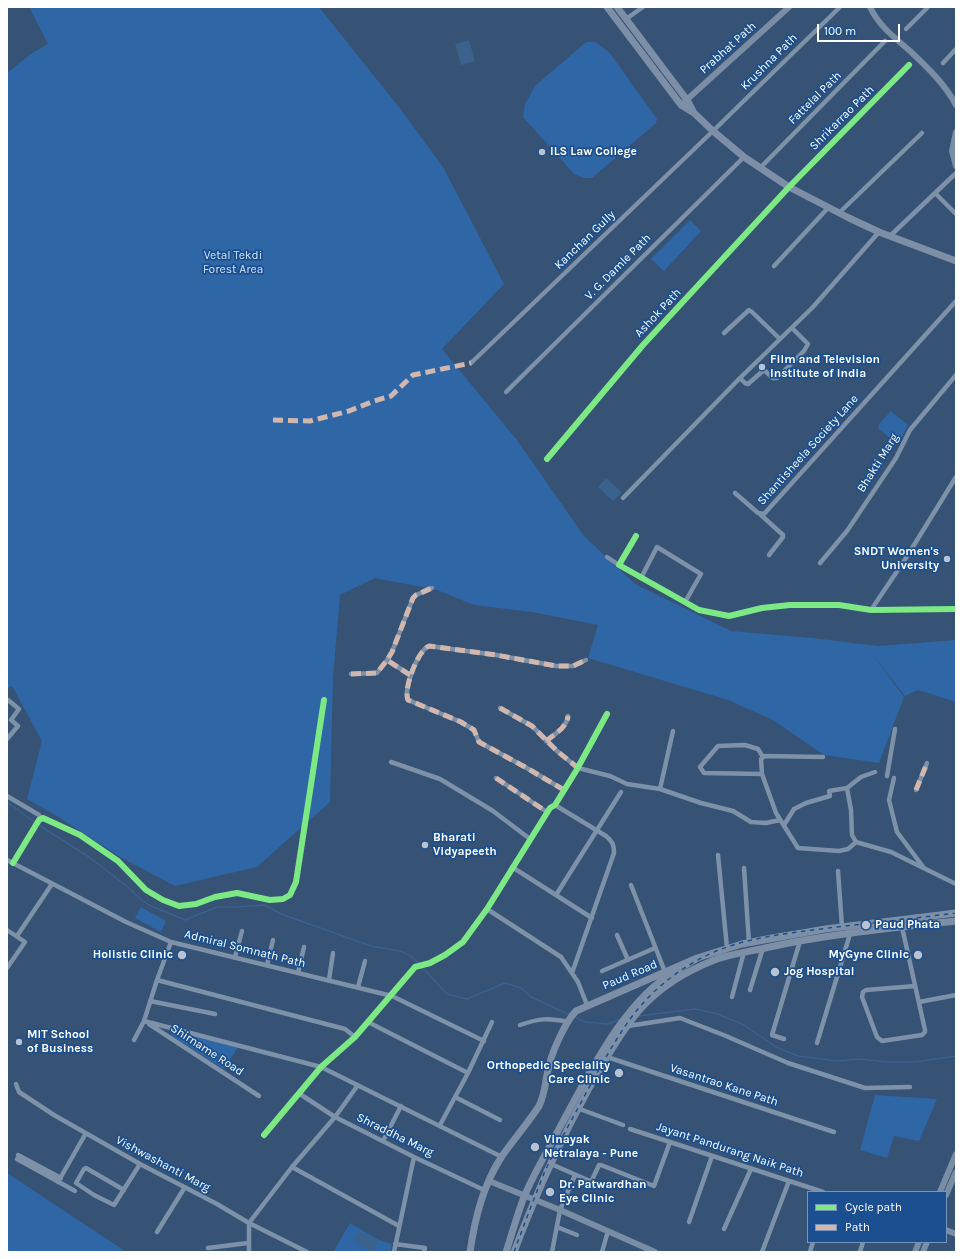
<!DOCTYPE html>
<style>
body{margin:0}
#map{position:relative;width:963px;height:1259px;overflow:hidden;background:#365274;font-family:Karla,sans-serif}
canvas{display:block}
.frame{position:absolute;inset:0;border:8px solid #fff;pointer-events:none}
.legend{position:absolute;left:807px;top:1191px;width:140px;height:52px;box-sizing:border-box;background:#1b4f8f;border:1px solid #7695bc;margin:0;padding:5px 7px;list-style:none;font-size:12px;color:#fff}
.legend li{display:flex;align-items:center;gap:8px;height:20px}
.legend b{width:20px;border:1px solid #7695bc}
.scale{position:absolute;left:817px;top:24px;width:83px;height:18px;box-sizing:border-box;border:2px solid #fff;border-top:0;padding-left:5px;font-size:12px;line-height:14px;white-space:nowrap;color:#fff;-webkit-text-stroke:3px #1b4f8f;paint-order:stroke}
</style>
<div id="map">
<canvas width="963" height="1259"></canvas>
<div class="frame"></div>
<ul class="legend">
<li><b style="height:5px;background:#7ce984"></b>Cycle path</li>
<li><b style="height:5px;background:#d1b7ad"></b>Path</li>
</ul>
<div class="scale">100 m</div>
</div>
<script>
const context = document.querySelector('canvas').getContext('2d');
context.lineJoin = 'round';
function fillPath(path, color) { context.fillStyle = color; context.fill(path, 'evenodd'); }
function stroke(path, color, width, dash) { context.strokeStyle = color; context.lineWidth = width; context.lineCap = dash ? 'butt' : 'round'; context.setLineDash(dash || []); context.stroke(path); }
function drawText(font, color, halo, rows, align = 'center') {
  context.font = font + ' Karla,sans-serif'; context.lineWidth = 3.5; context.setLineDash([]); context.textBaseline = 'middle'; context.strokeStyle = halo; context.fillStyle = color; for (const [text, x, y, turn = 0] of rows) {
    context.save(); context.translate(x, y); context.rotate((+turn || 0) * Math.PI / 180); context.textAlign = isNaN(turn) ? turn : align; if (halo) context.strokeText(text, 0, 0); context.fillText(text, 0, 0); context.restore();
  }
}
fillPath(new Path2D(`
 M 29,7 L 319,7 L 402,111 L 443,167 L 504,284 L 442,349 L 517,440 L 584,536 L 635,584 L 731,631 L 813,638 L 878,646 L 956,640 L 956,702 L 918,690 L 905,696 L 870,651 L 904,697 L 879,763 L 824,755 L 773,720 L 728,700 L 588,658 L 598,625 L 532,612 L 474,605 L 437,590 L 375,578 L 340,595 L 333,678 L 330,802 L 257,867 L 175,886 L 120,857 L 60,818 L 27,799 L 42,741 L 12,686 L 7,689 L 7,73 L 32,53 L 48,44 Z
 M 586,42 L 595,42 L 609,52 L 657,119 L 656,123 L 592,178 L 583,178 L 574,174 L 523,117 L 525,104 L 535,86 Z
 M 690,220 L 701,231 L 664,271 L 651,259 Z
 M 891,411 L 908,425 L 898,445 L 878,428 L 879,424 Z
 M 141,907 L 166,921 L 161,932 L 135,918 Z
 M 174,1031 L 238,1047 L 224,1069 L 172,1036 L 172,1033 Z
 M 875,1095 L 937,1099 L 919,1141 L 894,1136 L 887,1158 L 860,1150 Z
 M 7,1173 L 125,1251 L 126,1252 L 7,1252 Z
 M 350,1223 L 379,1240 L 392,1244 L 390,1252 L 333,1252 Z`), '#2f66a5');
fillPath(new Path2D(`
 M 469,40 L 475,61 L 461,65 L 455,44 Z
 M 606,478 L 622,492 L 613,501 L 598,487 Z
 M 359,1231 L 378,1241 L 372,1252 L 367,1251 L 367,1249 L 353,1241 Z`), '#3b618d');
stroke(new Path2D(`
 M 7,802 L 34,822 L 89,857 L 115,877 L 130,889 L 138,897 L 149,905 L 185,920 L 217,907 L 235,907 L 265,905 L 281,914 L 371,946 C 392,951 405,947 419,964
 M 422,967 L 447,994 L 467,999 L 505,983 L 521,988 L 531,997 L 570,1015
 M 639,1016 L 695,1009 L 718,1014 L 744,1025 L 776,1047 L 798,1056 L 837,1061 L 860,1059 L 886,1062 L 915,1062 L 956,1056
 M 574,1017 L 585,1022 L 608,1024 L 621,1019`), '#3b618d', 1.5);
stroke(new Path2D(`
 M 626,19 L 643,7
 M 906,29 L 928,7
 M 943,63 L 956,49
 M 760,168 L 885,41
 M 935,193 L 956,214
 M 839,213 L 922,133
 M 890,236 L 955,174
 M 774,266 L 828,208
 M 724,333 L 749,310 L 752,312 L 780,339
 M 471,363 L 713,131 L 840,7
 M 740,378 L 745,383 L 748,384 L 764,370 L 773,378 L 777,378 L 804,351 L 808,344 L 792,328
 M 506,392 L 744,157
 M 547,459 L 643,345 L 789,187 L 909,65
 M 735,493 L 758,513 L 764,514 L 956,301
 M 623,498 L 740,378 L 813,307 L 879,232
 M 761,515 L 783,535 L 783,537 L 769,555
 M 636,536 L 619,565 L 699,610 L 729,616 L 762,608 L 790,605 L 839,605 L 871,610 L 956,609
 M 607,557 L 619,565
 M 820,563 L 847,531 L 896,458 L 910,430 L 956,375
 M 641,578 L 657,547 L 701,574 L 685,602
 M 871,610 L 906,558 L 956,477
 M 351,674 L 377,673 L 387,660
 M 410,675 L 387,660 L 392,652 L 413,598 L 416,595 L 432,588
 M 7,701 L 8,700 L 19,709 L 11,720 L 18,726 L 7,739
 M 500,708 L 532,726 L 557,751 L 578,768 L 610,776 L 627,784 L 660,789 L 701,803 L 733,811 L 751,822 L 766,823 L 780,820
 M 546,741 C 555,734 567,727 568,716
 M 823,757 L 765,756 L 761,759 L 762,774 L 776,813 L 798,848 L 839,851 L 848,849 L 856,842 L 891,852 L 956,884
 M 391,762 L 440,779 L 493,811 L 530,839
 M 762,774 L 704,773 L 700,767 L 718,746 L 745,745 L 758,749 L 763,757
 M 887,776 L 895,729
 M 496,778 L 547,812
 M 894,778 L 889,800 L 897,832 L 924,868
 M 660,789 L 673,731
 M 564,790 L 525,767 L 479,742 L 474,730 L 461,722 L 408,700 C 403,689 418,650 429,646 L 496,655 L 556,666 L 573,666 L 586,660
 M 916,790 L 927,763
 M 7,796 L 39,815 L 40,819
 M 555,805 L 606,836 C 612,841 614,844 614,853 L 572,973
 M 784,825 L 794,809 L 806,803 L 830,796 L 829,791 L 847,788
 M 856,842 L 852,835 L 851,810 L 847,788 L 861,777 L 875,772
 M 718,855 L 727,948
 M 7,860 L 126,922 L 171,942 L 392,996 L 484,1041
 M 13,863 L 39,820 L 43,818 L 80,835 L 118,861 L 146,890 L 163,900 L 179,906 L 196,904 L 215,897 L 237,893 L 270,900 L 283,899 L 290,895 L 296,882 L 324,700
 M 512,867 L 592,918
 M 744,868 L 749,943
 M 838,871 L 842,927
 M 631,885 L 665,972
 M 556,895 L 621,792
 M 487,909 L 561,957 L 578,982 L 587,1005
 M 902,927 L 925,1030 L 925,1032 L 922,1035 L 882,1041 L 877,1037 L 862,997 L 863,992 L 866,990 L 915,986
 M 7,930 L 25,942 L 7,968
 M 617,935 L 628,960
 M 17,936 L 52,884
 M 235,957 L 242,931
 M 267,965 L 273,940
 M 602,971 L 655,948
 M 298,973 L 304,947
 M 157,980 L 345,1029 L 355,1037
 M 329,980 L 333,953
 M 358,987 L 365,961
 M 750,990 L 763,948
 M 732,997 L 744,952
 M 150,1001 L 215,1014
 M 919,1002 L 956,995
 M 144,1021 L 321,1067 L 502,1157
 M 368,1022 L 468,1073 L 440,1125
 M 149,1024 L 259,1096
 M 520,1025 C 540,1018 548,1018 569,1022
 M 628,1026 L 680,1018 L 726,1036 L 788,1063 L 865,1088 L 910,1087
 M 784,1039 L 772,1035 L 800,941
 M 134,1040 L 144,1021 L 157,980 L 171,942
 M 817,1043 L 850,934
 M 607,1057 L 834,1132
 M 468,1073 L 492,1022
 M 16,1084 L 19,1092 L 54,1115 L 140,1164 L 217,1204 L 249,1223 L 307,1252
 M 300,1094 L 335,1117 L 414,1157 L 484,1190
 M 455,1097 L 500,1120
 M 577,1108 L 623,1125
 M 630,1129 L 823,1192
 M 264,1135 L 321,1067 L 355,1037 L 415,967 L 430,963 L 445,955 L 463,942 L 487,909 L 550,808 L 555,805 L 576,771 L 607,714
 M 383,1141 L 401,1106
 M 18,1155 L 61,1178
 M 17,1159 L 75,1191
 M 551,1164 L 590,1181 L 592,1180 L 599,1165 L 601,1165 L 654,1186 L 670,1142
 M 292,1167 L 399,1226
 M 58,1182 L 86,1133
 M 124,1190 L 86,1168 L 84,1169 L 76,1183 L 94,1195 L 114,1205 L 140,1164
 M 689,1222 L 712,1156
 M 557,1227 L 577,1235
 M 724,1229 L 751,1169
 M 157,1232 L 185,1187
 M 395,1244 L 425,1248 L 424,1252
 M 208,1248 L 248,1243
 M 249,1252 L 249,1223 L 292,1167 L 335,1117 L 358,1085
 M 394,1252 L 414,1157
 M 552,1252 L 560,1210 L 575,1175
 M 602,1252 L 608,1231
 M 762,1252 L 789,1181
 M 810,1252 L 813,1242
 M 860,1252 L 863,1242`), '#7d92a8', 4.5);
stroke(new Path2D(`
 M 870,7 C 879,26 894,37 910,51 C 927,67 945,84 956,105
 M 681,105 L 789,7
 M 956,132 L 952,151 L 956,166
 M 489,1181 L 560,1210 L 655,1252
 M 940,1192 L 956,1154
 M 946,1195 L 956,1172
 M 946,1230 L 956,1234
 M 915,1252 L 919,1242
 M 923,1252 L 927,1242`), '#798da4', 6);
stroke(new Path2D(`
 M 607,7 L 681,105 L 694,113 L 713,131 L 744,157 L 789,187 L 849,218 L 879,232 L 956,261
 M 617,7 L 687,100 L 694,113
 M 470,1252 C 475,1218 483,1185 502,1156 C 514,1139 528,1123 539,1106 C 545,1094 545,1083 548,1070 C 551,1054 565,1022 576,1011 L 697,958 L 742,944 L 825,929 L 956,913
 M 506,1252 C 512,1234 517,1215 524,1197 C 534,1173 548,1150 560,1127 C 587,1078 625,998 675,972
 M 514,1252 C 538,1188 567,1126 601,1067 C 613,1047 629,1020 645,1004 C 664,985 687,971 712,961 C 728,954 748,952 765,948 C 828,934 892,928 956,921`), '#7d8ea7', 7);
const rail = new Path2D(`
 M 514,1252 C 524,1225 534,1198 545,1171 C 557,1145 572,1120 585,1095 C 598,1071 611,1047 626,1025 C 649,990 687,961 727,947 C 762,935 800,932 836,927 C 876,923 916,918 956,913`);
stroke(rail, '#7e92a7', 3);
stroke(rail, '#1b4f8f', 1.5, [4.5]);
stroke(new Path2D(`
 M 273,420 L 310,421 L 349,411 L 374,401 L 391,396 L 413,375 L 471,363
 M 351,674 L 377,673 L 387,660
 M 410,675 L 387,660 L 392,652 L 413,598 L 416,595 L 432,588
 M 500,708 L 532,726 L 557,751 L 578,768
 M 546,741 C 555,734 567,727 568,716
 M 496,778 L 547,812
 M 564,790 L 525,767 L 479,742 L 474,730 L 461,722 L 408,700 C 403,689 418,650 429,646 L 496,655 L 556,666 L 573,666 L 586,660
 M 916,790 L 927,763`), '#d1b7ad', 5, [10, 5]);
stroke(new Path2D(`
 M 547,459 L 643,345 L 789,187 L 909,65
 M 636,536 L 619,565 L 699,610 L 729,616 L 762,608 L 790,605 L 839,605 L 871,610 L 956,609
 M 13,863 L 39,820 L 43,818 L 80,835 L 118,861 L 146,890 L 163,900 L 179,906 L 196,904 L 215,897 L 237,893 L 270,900 L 283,899 L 290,895 L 296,882 L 324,700
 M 264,1135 L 321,1067 L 355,1037 L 415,967 L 430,963 L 445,955 L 463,942 L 487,909 L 550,808 L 555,805 L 576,771 L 607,714`), '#7ce984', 6);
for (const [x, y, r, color] of [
 [542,152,4,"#b9c2ce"],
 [762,367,4,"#b9c2ce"],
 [947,559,4,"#b9c2ce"],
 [425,845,4,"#b9c2ce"],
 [866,925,5,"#b9c2ce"],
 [182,955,5,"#b9c2ce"],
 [918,955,5,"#b9c2ce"],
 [775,972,5,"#b9c2ce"],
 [19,1042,4,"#b9c2ce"],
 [619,1073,5,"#b9c2ce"],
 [535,1147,5,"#b9c2ce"],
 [550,1192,5,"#b9c2ce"]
]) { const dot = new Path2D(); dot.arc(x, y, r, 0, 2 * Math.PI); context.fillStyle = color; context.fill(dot); stroke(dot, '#1b4f8f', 1.5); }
drawText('12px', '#fff', '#1b4f8f', [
 ["Prabhat Path",728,48,-42],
 ["Krushna Path",769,62,-45],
 ["Fattelal Path",815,98,-45],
 ["Shrikarrao Path",842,118,-45],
 ["Kanchan Gully",585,240,-44],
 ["V. G. Damle Path",618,267,-45],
 ["Ashok Path",658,313,-47],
 ["Shantisheela Society Lane",808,450,-48],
 ["Bhakti Marg",878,463,-58],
 ["Admiral Somnath Path",245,949,14],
 ["Paud Road",630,975,-23],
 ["Shirname Road",207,1050,33],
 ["Vasantrao Kane Path",724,1085,18],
 ["Shraddha Marg",395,1135,26],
 ["Jayant Pandurang Naik Path",730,1150,18],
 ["Vishwashanti Marg",163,1164,28]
]);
drawText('bold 12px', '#fff', '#1b4f8f', [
 ["ILS Law College",550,152],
 ["Film and Television",770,360],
 ["Institute of India",770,374],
 ["SNDT Women's",939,552,"right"],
 ["University",939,566,"right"],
 ["Bharati",433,838],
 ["Vidyapeeth",433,852],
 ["Paud Phata",875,925],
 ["Holistic Clinic",173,955,"right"],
 ["MyGyne Clinic",909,955,"right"],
 ["Jog Hospital",784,972],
 ["MIT School",27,1035],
 ["of Business",27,1049],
 ["Orthopedic Speciality",610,1066,"right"],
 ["Care Clinic",610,1080,"right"],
 ["Vinayak",544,1140],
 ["Netralaya - Pune",544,1154],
 ["Dr. Patwardhan",559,1185],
 ["Eye Clinic",559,1199]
], 'left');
drawText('12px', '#cfe3fa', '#1b4f8f', [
 ["Vetal Tekdi",233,256],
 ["Forest Area",233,270]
]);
</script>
